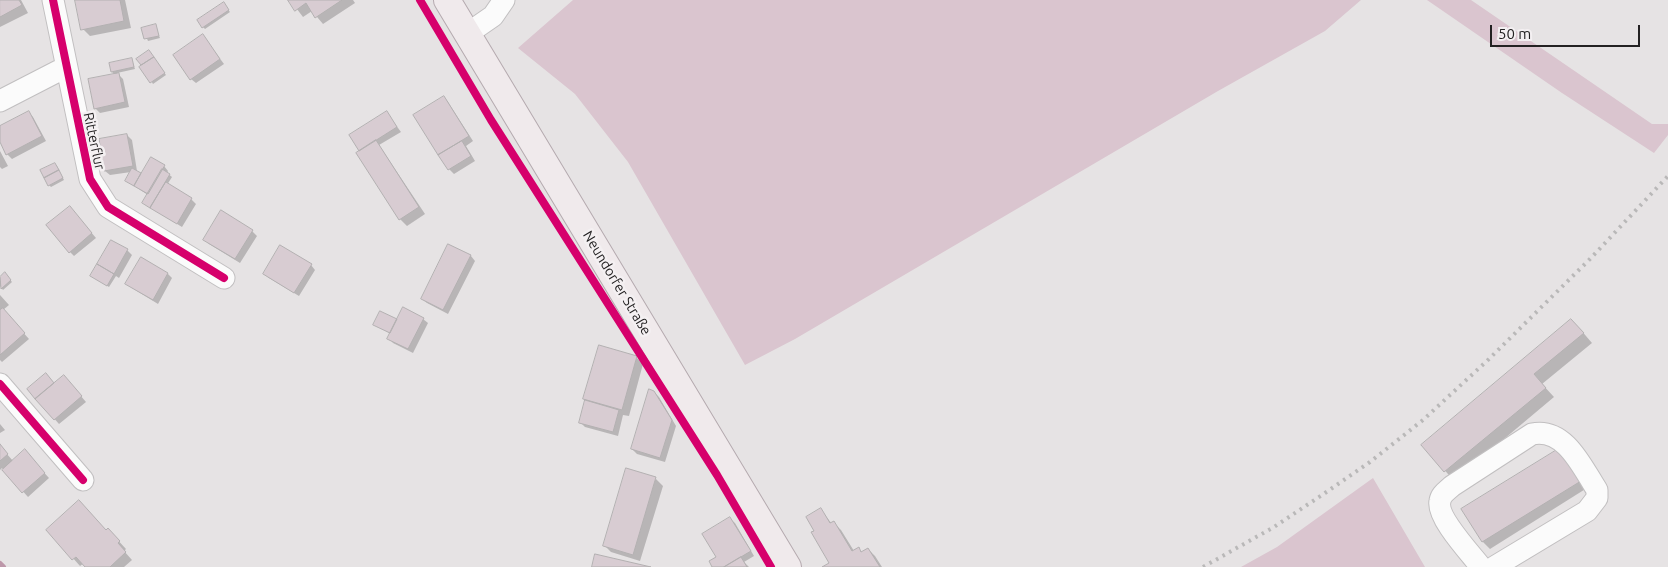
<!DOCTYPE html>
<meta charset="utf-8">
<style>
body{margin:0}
#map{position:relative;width:1668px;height:567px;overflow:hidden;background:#e6e3e4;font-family:Ubuntu,sans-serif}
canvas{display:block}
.scale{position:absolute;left:1490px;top:25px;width:150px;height:22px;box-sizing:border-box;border:2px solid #232122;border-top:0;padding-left:6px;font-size:15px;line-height:18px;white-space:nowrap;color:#232122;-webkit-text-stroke:4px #f4f0f2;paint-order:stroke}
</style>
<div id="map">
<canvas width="1668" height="567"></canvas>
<div class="scale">50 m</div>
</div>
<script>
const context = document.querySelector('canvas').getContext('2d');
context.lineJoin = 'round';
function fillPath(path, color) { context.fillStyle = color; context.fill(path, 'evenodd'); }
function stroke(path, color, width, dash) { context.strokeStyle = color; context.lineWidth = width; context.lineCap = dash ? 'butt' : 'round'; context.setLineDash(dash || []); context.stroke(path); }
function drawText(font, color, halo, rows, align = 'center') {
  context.font = font + ' Ubuntu,sans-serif'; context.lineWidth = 5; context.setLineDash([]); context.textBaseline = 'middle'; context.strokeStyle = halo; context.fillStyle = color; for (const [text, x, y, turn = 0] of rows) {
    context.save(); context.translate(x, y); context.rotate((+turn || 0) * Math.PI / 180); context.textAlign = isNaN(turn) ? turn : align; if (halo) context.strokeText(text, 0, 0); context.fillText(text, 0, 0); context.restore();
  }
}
fillPath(new Path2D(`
 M 573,0 L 1361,0 L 1325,31 L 1218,91 L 795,339 L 745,365 L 628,162 L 575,94 L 518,48 Z
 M 1427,0 L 1471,0 L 1652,124 L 1668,124 L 1668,135 L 1654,153 L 1562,93 Z
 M 1373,478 L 1425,567 L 1241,567 L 1277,547 Z`), '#dac5cf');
fillPath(new Path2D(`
 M 0,0 L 21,0 L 28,13 L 0,27 Z
 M 76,0 L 125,0 L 131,28 L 90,36 L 83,29 Z
 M 290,0 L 353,0 L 355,3 L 323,24 L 312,11 L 303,17 Z
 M 225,6 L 230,12 L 205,29 L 203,27 Z
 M 155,26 L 160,38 L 148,41 L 143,29 Z
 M 203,36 L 224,64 L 196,83 L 191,79 Z
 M 151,54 L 166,75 L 153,84 L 138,59 Z
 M 132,60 L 135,69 L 117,73 L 123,79 L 129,107 L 100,113 L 95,108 L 115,75 L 112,72 Z
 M 444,97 L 448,102 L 473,141 L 466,146 L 475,161 L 454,174 L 449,169 L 415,115 Z
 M 29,113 L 33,117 L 46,141 L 12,159 L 7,154 L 0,140 L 0,127 Z
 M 387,113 L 401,132 L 379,145 L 425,214 L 407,226 L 400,219 L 360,150 Z
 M 127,135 L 132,140 L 137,171 L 135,171 L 142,175 L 164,166 L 168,171 L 167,173 L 172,177 L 167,185 L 191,199 L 196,204 L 182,227 L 146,205 L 148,195 L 128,182 L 131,172 L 110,175 L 105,171 L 100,140 Z
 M 0,151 L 8,166 L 2,169 L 0,167 Z
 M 57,166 L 64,180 L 51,187 L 49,185 Z
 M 74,212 L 96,238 L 74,256 L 70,252 Z
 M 221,212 L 252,231 L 257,236 L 240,263 L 209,244 L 204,239 Z
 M 449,245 L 471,256 L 475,261 L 448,314 L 427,303 L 422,299 Z
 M 127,250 L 132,255 L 119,278 L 116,276 L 109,287 L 94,278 Z
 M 142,258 L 168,274 L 172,278 L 158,304 L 132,288 L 127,284 Z
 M 311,265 L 315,270 L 299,296 L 269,278 L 264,274 Z
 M 5,274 L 12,282 L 3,290 L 0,286 L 0,278 Z
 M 0,295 L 9,305 L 3,310 L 29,339 L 2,362 L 0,360 Z
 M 423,319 L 428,323 L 413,353 L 393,343 L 389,338 L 391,334 L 375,325 Z
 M 1580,329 L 1592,343 L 1542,384 L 1554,397 L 1454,481 L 1423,445 Z
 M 636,357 L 643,364 L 629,416 L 623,415 L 618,436 L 585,427 L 580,422 L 586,401 L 585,399 Z
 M 46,375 L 54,385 L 68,381 L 86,402 L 59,424 L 29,390 Z
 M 654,392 L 659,397 L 676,426 L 665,462 L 637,454 L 632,449 Z
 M 0,424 L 5,430 L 0,433 Z
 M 0,446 L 13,461 L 29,456 L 49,478 L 28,497 L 2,468 L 0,470 Z
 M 1560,449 L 1587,488 L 1490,549 L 1483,542 L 1463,509 Z
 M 656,479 L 663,486 L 640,561 L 611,552 L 604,545 Z
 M 821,510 L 832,524 L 834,523 L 841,530 L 854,551 L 858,549 L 863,553 L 868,549 L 875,556 L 882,567 L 825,567 L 831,564 L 816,531 Z
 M 730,519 L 735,523 L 754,556 L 744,562 L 749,567 L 713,567 Z
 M 48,530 L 106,531 L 115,537 L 126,549 L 124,551 L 132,560 L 124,567 L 87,567 L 84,563 L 80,566 Z`), '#0003');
stroke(new Path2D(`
 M 0,564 L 3,567`), '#bd97a9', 6);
const building = new Path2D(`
 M 0,0 L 19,0 L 22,5 L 0,17 Z
 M 75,0 L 120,0 L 124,21 L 81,30 Z
 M 288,0 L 342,0 L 315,18 L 306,3 L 295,11 Z
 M 224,2 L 229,10 L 202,28 L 197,20 Z
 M 156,24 L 159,36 L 144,39 L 141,28 Z
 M 203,34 L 220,59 L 190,80 L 173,55 Z
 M 149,50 L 154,57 L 141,65 L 136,59 Z
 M 154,57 L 165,73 L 150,83 L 139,67 Z
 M 132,58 L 134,67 L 111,72 L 109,63 Z
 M 119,73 L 125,102 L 94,109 L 88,79 Z
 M 444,96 L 469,136 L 438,155 L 413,115 Z
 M 29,111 L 42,136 L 6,155 L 0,142 L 0,126 Z
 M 387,111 L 397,127 L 359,151 L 349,135 Z
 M 127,134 L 133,166 L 104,171 L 99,139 Z
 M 376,140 L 419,207 L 399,220 L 356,153 Z
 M 462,141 L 471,156 L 448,170 L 438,155 Z
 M 151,157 L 165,165 L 148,194 L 134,186 Z
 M 55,163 L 59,170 L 44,178 L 40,170 Z
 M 132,168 L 141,173 L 134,186 L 125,181 Z
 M 162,169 L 170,174 L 150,208 L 142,203 Z
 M 59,170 L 63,178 L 48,186 L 44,178 Z
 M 166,182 L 192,198 L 177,224 L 150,208 Z
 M 70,206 L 92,233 L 69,253 L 46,225 Z
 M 221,210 L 253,230 L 235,259 L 203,240 Z
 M 111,240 L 128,249 L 114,274 L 97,264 Z
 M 448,244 L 471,255 L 443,310 L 421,299 Z
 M 280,245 L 312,264 L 294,293 L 263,274 Z
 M 141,257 L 168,273 L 153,300 L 125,284 Z
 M 97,264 L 114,274 L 107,286 L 90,276 Z
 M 5,272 L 11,280 L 1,289 L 0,277 Z
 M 403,307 L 424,318 L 408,349 L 387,339 Z
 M 3,308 L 25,333 L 0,355 L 0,310 Z
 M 380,311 L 397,319 L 390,333 L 373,325 Z
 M 1571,319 L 1584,333 L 1534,374 L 1546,388 L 1444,472 L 1421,445 Z
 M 599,345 L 637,356 L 622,410 L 583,399 Z
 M 46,373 L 54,383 L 35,399 L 27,389 Z
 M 64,375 L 82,396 L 54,420 L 35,399 Z
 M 649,389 L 654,391 L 672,420 L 660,458 L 631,449 Z
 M 585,400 L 619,410 L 613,432 L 579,423 Z
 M 0,444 L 8,454 L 0,461 Z
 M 1560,448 L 1581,481 L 1482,542 L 1461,509 Z
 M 25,449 L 45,473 L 22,493 L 2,470 Z
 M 626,468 L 656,477 L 633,555 L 603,546 Z
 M 79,500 L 106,530 L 108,528 L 120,541 L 118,543 L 126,552 L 110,567 L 85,567 L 76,557 L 72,560 L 46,530 Z
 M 821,508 L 830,523 L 834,521 L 852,551 L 859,547 L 861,552 L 868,548 L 880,567 L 822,567 L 829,563 L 811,532 L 814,531 L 806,517 Z
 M 730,517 L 751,551 L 724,567 L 712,567 L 709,561 L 716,557 L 702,534 Z
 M 595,554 L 651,567 L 592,567 Z
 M 741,557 L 747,567 L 724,567 Z`);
fillPath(building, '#d8ccd2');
stroke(building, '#b3b0b1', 1);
const minor = new Path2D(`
 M 53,0 L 90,179 L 108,207 L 224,278
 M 467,34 L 493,16 L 504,0
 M 0,101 L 66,67
 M 0,384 L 83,480
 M 1481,567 C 1471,554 1436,517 1440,501 C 1441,494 1447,491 1452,486 L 1532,434 C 1565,427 1582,467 1597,490 L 1597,498 L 1587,511 L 1494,567`);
const major = new Path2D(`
 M 447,0 L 788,567`);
stroke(minor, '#c1bfc0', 23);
stroke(major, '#b5aaaf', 28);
stroke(minor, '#fbfbfb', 21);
stroke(major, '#f0eaec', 26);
stroke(new Path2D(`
 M 1203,567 L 1274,527 L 1325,493 L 1370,462 L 1423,420 L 1489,359 L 1590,259 L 1668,176`), '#b9b8b8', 4, [2.5, 5]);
stroke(new Path2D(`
 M 53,0 L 90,179 L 108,207 L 224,278
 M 420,0 L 491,120 L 717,475 L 771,567
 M 0,384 L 83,480`), '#d6006c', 8);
drawText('14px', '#232122', '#f4f0f2', [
 ["Ritterflur",94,141,78],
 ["Neundorfer Straße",617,283,59]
]);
</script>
